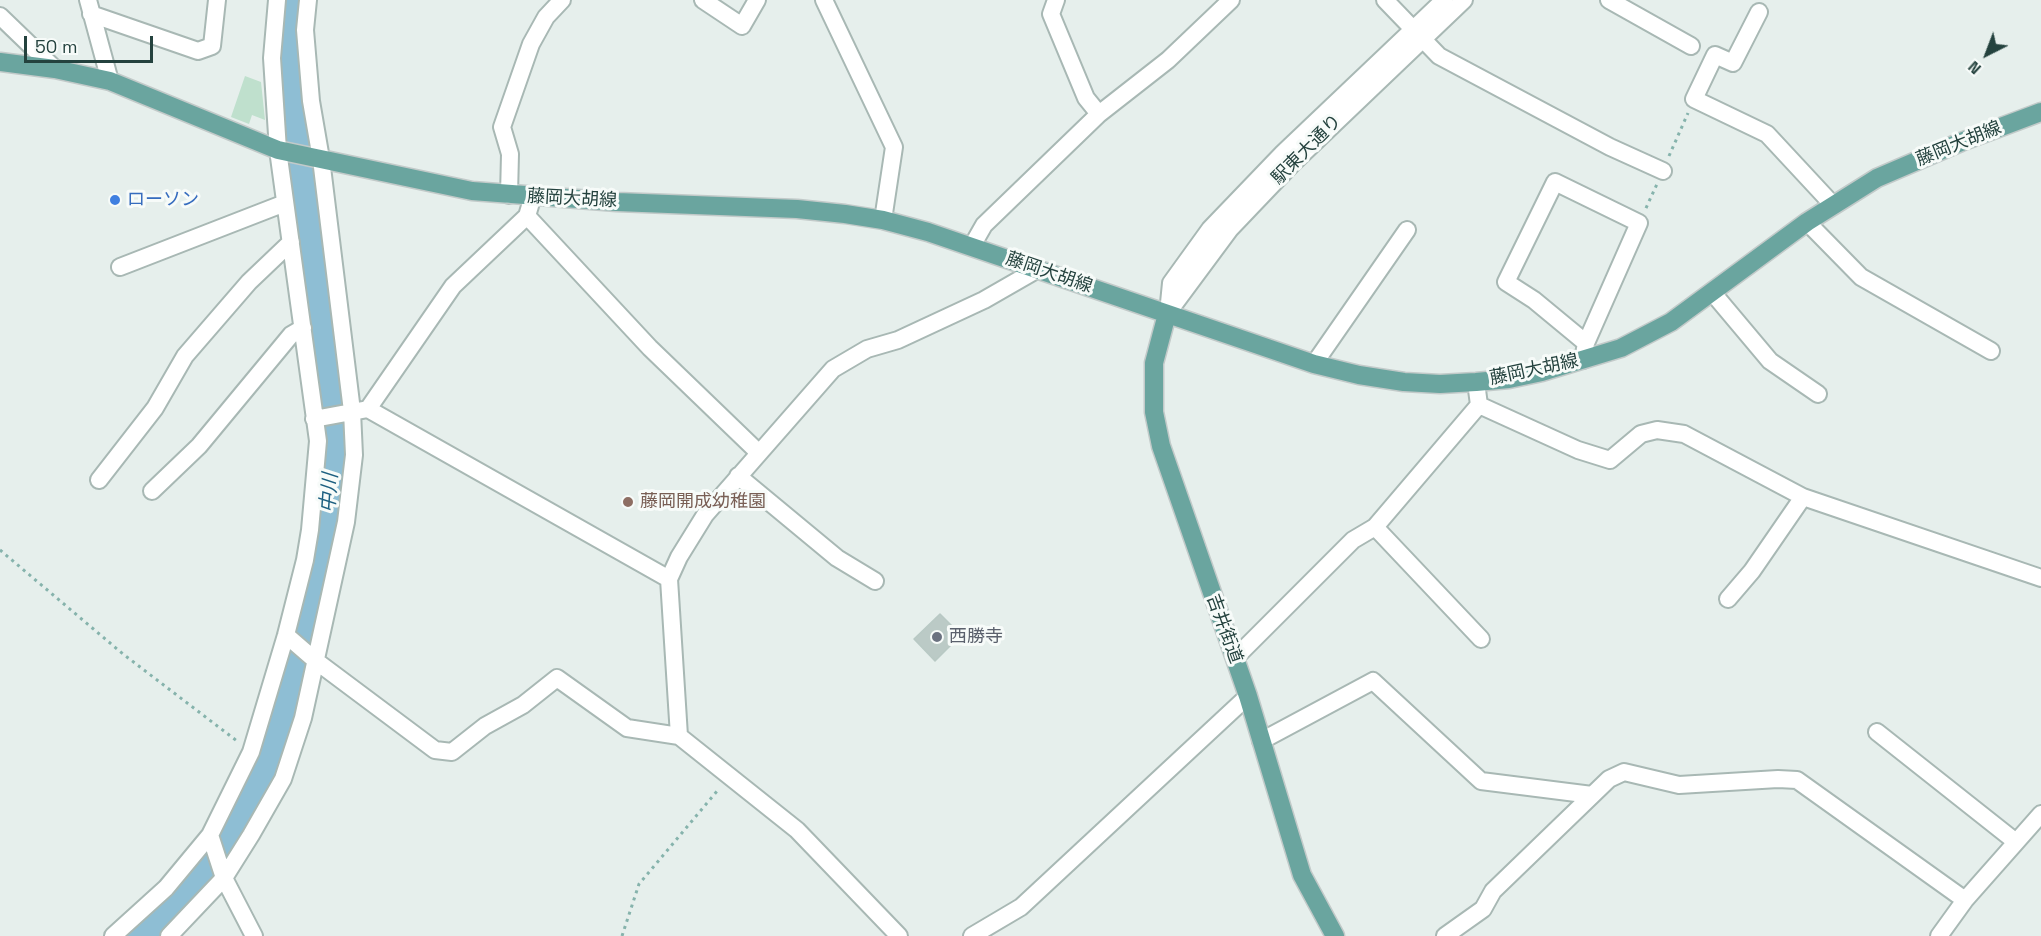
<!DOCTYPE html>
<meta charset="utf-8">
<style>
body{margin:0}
#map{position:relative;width:2041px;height:936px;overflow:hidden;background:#e6efec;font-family:"Space Grotesk",sans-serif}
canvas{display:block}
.north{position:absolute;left:1957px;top:24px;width:60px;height:60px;-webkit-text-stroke:4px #f7fbf9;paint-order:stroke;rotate:222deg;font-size:16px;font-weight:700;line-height:24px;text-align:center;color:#24423e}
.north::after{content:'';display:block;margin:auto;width:21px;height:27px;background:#24423e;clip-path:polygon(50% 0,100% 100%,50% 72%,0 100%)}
.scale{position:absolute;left:24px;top:36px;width:129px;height:27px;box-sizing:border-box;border:3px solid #24423e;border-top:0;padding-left:8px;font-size:18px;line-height:21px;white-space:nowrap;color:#24423e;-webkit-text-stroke:4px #f7fbf9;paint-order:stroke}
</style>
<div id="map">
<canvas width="2041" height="936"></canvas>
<div class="north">N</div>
<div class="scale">50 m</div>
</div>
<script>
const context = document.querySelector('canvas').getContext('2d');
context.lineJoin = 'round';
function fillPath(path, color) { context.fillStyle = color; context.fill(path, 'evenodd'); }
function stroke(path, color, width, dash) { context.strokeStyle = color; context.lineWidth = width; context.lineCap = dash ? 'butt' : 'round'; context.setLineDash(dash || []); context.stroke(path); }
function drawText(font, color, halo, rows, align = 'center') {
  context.font = font + ' "Space Grotesk","Noto Sans JP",sans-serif'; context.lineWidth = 6; context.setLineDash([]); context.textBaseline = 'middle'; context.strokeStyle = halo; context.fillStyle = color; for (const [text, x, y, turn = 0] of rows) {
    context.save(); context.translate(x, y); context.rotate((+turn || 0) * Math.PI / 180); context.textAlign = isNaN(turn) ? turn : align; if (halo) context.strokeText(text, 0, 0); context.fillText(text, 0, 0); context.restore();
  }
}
fillPath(new Path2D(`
 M 245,76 L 261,82 L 265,120 L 252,115 L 249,124 L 231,117 Z`), '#bfe0cd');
stroke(new Path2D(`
 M 140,936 L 166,913 L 233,838 L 265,777 L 287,716 L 303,638 L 320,573 L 333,493 L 333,439 L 328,374 L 317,281 L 291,102 L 288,30 L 291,0`), '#8ebed4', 32);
const building = new Path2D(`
 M 940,614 L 961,635 L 935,661 L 914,639 Z`);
fillPath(building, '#bbcac6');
stroke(building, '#b8c9c4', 1.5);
const minor = new Path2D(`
 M 88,0 L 110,81
 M 703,0 L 742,26 L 757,0
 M 824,0 L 894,147 L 883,220
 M 1056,0 L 1051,14 L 1086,98 L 1099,114
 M 1385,0 L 1439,56 L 1610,147 L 1663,171
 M 1609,0 L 1691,46
 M 1759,12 L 1733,63 L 1715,55 L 1694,99 L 1767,134 L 1833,205
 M 91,14 L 198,51 L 212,46 L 217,0
 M 0,16 L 55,69
 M 509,195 L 510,154 L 502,127 L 531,44 L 546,17 L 562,0
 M 527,216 L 650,348 L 759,453
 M 1807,222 L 1861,277 L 1991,351
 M 972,246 L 984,225 L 1099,114 L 1168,60 L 1231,0
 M 120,267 L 285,203
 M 1712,292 L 1770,361 L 1818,394
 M 1168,313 L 1171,283 L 1210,229 L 1283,153 L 1444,0
 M 1167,314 L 1230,229 L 1291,165 L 1464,0
 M 1583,360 L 1586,343 L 1639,223 L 1555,182 L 1506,282 L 1534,300 L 1586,343
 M 1314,364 L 1407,230
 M 1476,382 L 1479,405 L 1578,450 L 1610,460 L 1641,434 L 1657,430 L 1684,434 L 1803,497 L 2041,578
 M 368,409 L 669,579
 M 314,419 L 368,409 L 453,286 L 527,216 L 530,206
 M 738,476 L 837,558 L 875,581
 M 99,480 L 155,408 L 185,356 L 249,282 L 291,242
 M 152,491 L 199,446 L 291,335 L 303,328
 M 1375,527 L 1481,639
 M 1728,599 L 1752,571 L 1803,497
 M 286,635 L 316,661 L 435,750 L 452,752 L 485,726 L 523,705 L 557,678 L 627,728 L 679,736
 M 1235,658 L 1353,540 L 1375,527 L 1479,405
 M 1877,732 L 2016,842
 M 1261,741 L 1373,681 L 1481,781 L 1592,795
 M 210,835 L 224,878 L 254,936
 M 113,936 L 166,888 L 210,835 L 251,752 L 286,635 L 305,560 L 310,530 L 318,441 L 278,150 L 272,58 L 277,0
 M 169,936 L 224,878 L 251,835 L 283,779 L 303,718 L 346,522 L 354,455 L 352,411 L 321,159 L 311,101 L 305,30 L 308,0
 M 899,936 L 797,830 L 679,736 L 669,579 L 679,557 L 705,515 L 833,369 L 867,349 L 898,340 L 984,300 L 1038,269
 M 972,936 L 1021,907 L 1248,696
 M 1445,936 L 1483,909 L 1493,891 L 1609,779 L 1624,772 L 1679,785 L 1778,779 L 1797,780 L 1965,900
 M 1939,936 L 1965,900 L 2041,814`);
const major = new Path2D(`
 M 0,62 L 55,69 L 110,81 L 278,150 L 472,191 L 617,202 L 797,209 L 845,214 L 883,220 L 928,232 L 1314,364 L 1359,375 L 1404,382 L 1440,384 L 1476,382 L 1509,379 L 1542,372 L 1621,348 L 1671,322 L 1807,222 L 1877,178 L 1961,142 L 2041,112
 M 1167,314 L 1154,363 L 1154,412 L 1161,446 L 1248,696 L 1302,875 L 1335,936`);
stroke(minor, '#a8b8b4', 20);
stroke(major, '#c2cac9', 21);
stroke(new Path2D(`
 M 1669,156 L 1688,113
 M 1646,208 L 1657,184
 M 0,550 L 123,654 L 237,741
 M 622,936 L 639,884 L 718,790`), '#86b3ac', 3, [3, 4.5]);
stroke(minor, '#fff', 16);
stroke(major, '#6aa59f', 18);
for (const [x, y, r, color] of [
 [115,200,6,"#3f7fe0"],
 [628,502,6,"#8d6e63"],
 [937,637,6,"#6b7280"]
]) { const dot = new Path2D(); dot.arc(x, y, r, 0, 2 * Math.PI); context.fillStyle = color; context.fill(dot); stroke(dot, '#f7fbf9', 2); }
drawText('18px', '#24423e', '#f7fbf9', [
 ["藤岡大胡線",1959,144,-22],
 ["駅東大通り",1307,150,-45],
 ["藤岡大胡線",572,199,3],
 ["藤岡大胡線",1049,273,19],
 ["藤岡大胡線",1534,370,-12],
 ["吉井街道",1224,629,70]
]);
drawText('18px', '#366cbe', '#f7fbf9', [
 ["ローソン",127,200]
], 'left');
drawText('18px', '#785e54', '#f7fbf9', [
 ["藤岡開成幼稚園",640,502]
], 'left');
drawText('18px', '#5b616d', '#f7fbf9', [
 ["西勝寺",949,637]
], 'left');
drawText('italic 20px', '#1c5f80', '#f7fbf9', [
 ["中川",330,493,-86]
]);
</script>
